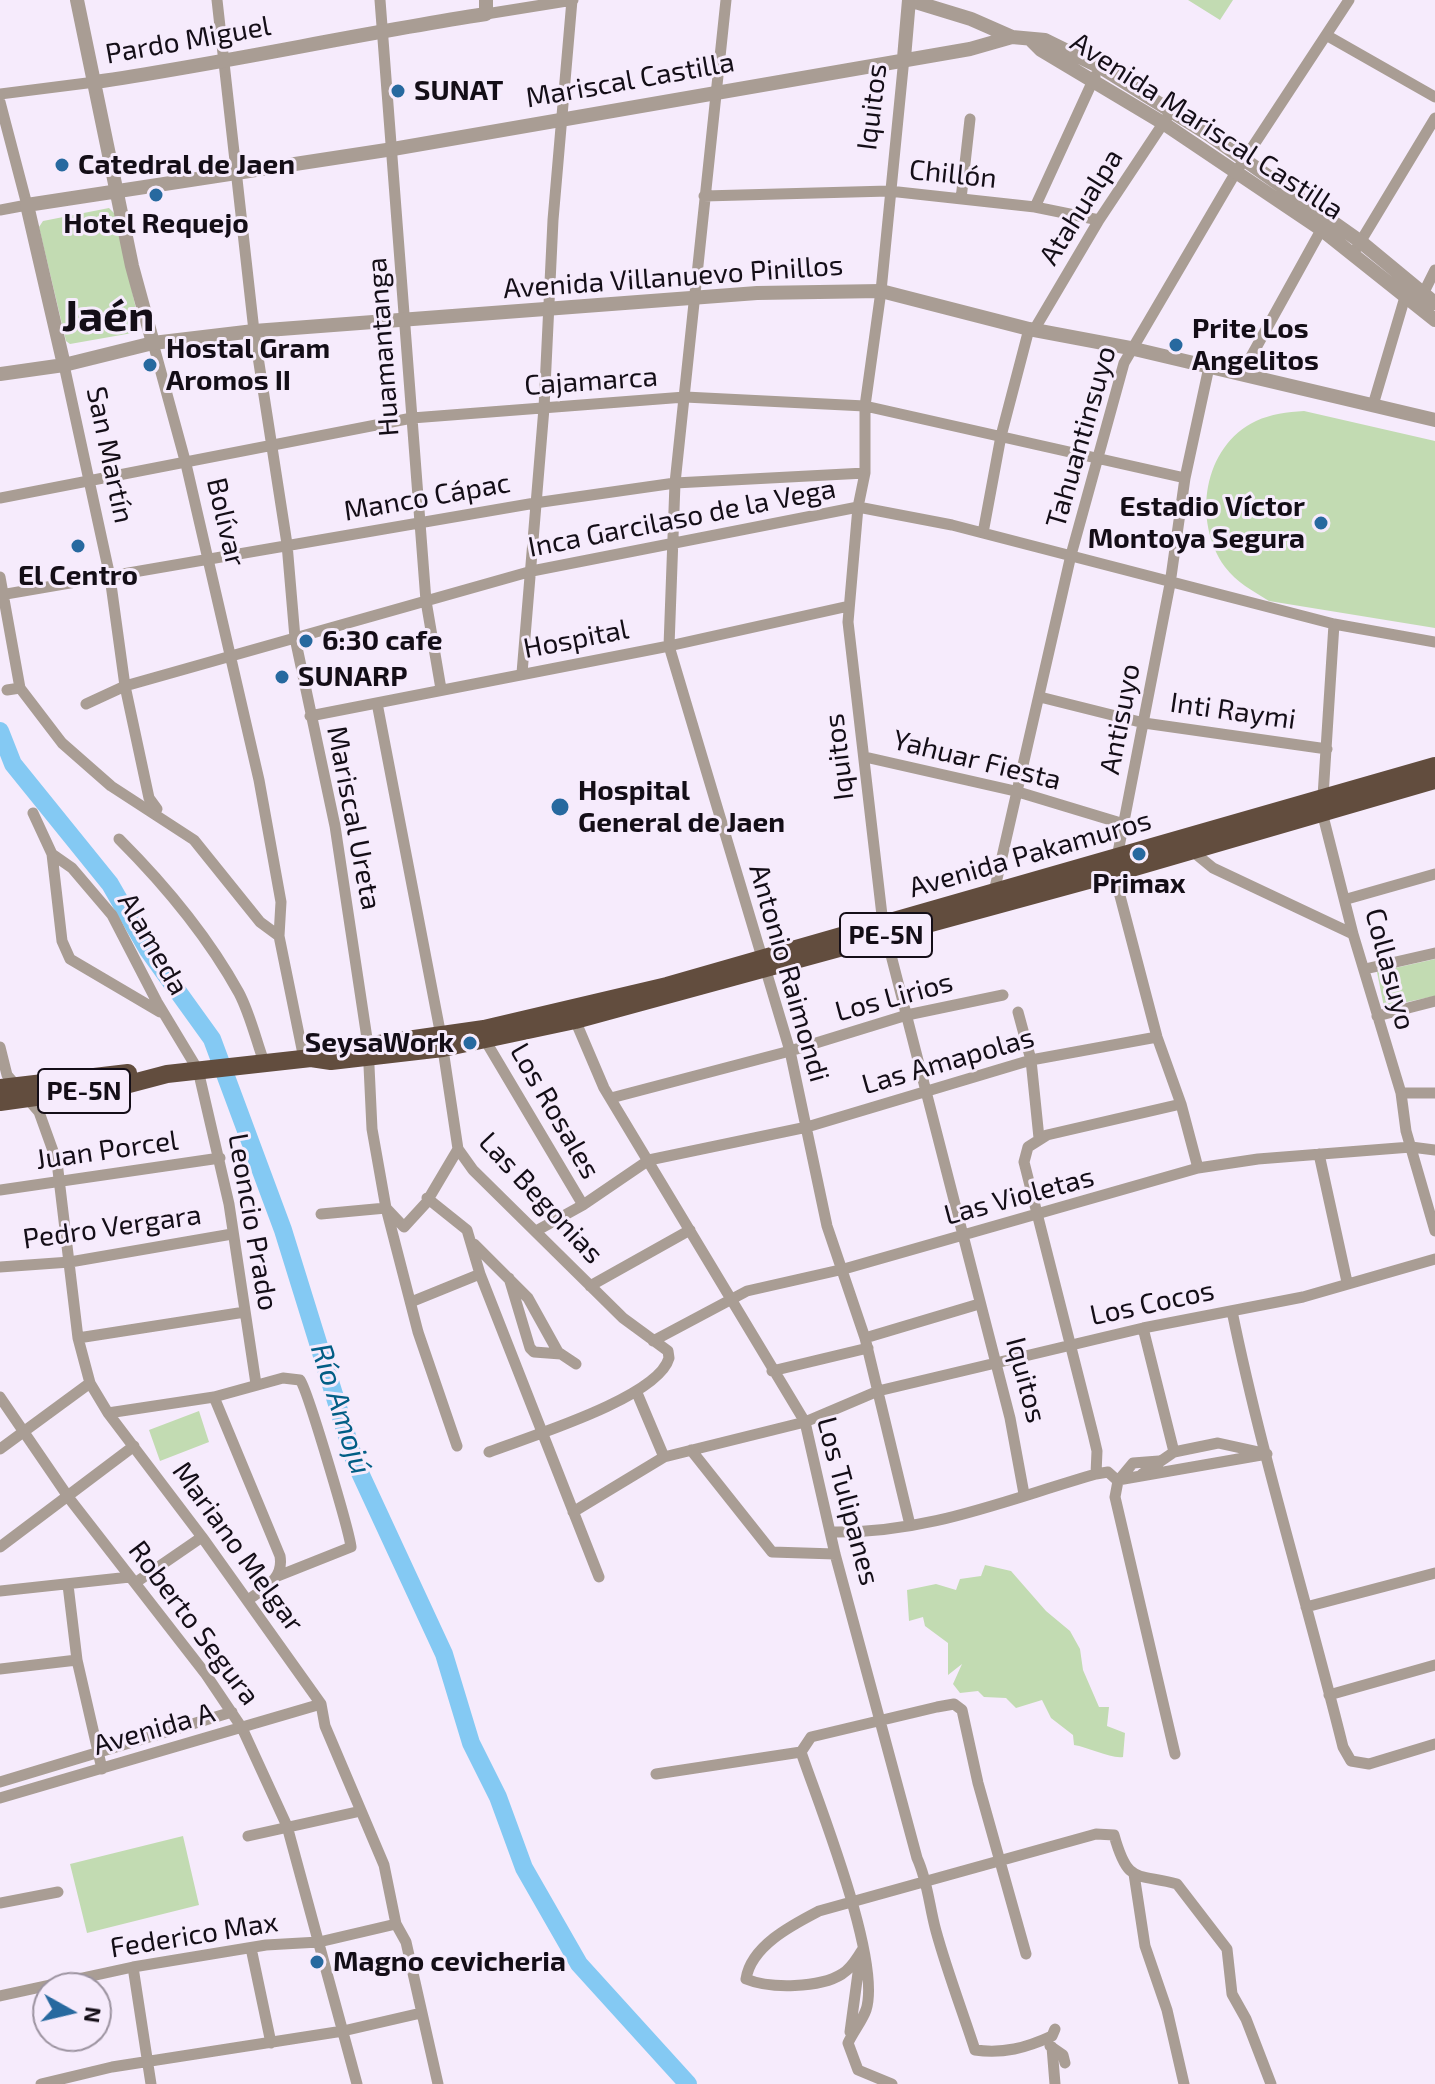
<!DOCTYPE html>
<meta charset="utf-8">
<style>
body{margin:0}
#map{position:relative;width:1435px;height:2084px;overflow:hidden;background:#f6ebfc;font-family:"Exo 2",sans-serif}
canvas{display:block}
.north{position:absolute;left:32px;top:1972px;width:80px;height:80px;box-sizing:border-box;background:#f6ebfc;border:2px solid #9c93a0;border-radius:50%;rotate:98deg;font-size:22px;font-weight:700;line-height:32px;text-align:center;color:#140e17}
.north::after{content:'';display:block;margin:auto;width:28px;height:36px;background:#27699f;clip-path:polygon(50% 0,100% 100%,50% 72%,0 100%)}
</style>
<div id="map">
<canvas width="1435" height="2084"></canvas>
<div class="north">N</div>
</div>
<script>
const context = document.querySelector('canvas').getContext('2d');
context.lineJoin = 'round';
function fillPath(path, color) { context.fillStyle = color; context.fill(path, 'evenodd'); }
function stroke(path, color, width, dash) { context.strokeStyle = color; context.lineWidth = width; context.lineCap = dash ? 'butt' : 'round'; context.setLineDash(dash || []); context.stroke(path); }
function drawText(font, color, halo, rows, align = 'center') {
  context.font = font + ' "Exo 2",sans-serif'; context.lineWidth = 6; context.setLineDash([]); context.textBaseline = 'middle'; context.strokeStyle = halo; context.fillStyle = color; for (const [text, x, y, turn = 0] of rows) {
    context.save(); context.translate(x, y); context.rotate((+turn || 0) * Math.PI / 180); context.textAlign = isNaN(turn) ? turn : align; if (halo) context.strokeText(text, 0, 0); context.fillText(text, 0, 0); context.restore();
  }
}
fillPath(new Path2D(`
 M 1188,0 L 1233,0 L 1220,20 Z
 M 109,208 L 115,214 L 140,327 L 138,332 L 70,344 L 66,341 L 39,227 L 43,221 Z
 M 1304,411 L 1435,441 L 1435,628 L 1269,601 C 1253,591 1236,582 1225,567 C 1192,521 1203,446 1256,421 C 1271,414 1287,412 1304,411 Z
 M 1435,959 L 1435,996 L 1384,1007 L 1377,972 Z
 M 199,1411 L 209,1442 L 160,1461 L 149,1430 Z
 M 985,1565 L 1011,1571 L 1046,1611 L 1070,1631 L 1080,1649 L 1083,1670 L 1099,1707 L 1109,1707 L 1107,1726 L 1125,1733 L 1123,1757 C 1111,1759 1088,1747 1074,1745 L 1073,1735 L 1051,1718 L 1042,1700 L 1016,1708 L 1006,1698 L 984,1697 L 978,1691 L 960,1693 L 953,1684 L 962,1664 L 948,1675 L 948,1643 L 925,1626 L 923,1617 L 909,1621 L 907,1590 L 936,1584 L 956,1590 L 960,1579 L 981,1576 Z
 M 183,1836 L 199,1905 L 87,1933 L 70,1864 Z`), '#c2dbb2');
stroke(new Path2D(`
 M 0,731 L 13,764 L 110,884 L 148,950 L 212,1039 L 283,1230 L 355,1462 L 444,1654 L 471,1743 L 498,1797 L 524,1868 L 579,1964 L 688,2084`), '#84c9f3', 18);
stroke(new Path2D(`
 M 217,0 L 254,331 L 287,544 L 295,638 L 335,826 L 368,1045 L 372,1129 L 386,1208 L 418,1332 L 457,1446
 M 380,0 L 426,601 L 441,689
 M 726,0 L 675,483 L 669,646 L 790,1051 L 827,1226 L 865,1338 L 910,1525
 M 486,14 L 573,0
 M 1326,35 L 1435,97
 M 904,58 L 881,291 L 865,406 L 865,473 L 858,507 L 848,622 L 883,924 L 1010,1418 L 1024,1494
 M 0,94 L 95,82
 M 0,102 L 27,205 L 0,210
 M 704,196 L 889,191 L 1035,207 L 1099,220
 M 961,199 L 970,119
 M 1035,207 L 1095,76
 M 1353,254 L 1435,118
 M 1034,330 L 1099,220 L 1172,110
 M 153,343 L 186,464 L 259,780 L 281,902 L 279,936 L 304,1059
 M 64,365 L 110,577 L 125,686 L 149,798 L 157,809
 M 1242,373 L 1325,223
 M 1373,405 L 1405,297 L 1423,294 L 1435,270
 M 0,498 L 412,418 L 685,397 L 865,406 L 1185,478
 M 983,533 L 1001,436 L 1029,329
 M 0,577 L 20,688 L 62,743 L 111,786 L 194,840 L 260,922 L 279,936
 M 0,595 L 535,503 L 675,483 L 865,473
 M 1334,624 L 1322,812 L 1353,934 L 1401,1093 L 1406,1131 L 1435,1231
 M 522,673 L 544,408 L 553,220 L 572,0
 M 7,690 L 20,688
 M 1040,697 L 1144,723 L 1327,749
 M 377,703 L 441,1036 L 458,1149 L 473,1170 L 623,1318 L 668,1351 L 669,1358 C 658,1398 528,1437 489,1452
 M 86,704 L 125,686 L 532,571 L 858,507 L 952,525 L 1334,624 L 1435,642
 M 310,716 L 669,646 L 849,606
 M 865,757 L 1015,791 L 1124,824
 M 33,813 L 52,854 L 62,941 L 70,959 L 160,1012
 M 119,839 C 166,886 207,935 239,993 C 250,1014 256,1040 264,1062
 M 1191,850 L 1213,868 L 1353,934
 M 52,854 L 72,868 L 112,915 L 157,1002 L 198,1070 L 229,1204 L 256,1384
 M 994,892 L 1071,555 L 1124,363 L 1236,172 L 1349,0
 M 1347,899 L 1435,874
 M 1365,969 L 1435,953
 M 1018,1012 L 1031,1060 L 1039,1138
 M 1377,1016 L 1435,1001
 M 575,1020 L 604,1088 L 805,1422 L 835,1554 L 917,1858 C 928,1882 929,1906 936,1931 C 947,1971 962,2010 975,2050 C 1003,2054 1026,2048 1052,2036 L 1055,2029
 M 485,1040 L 583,1205
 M 0,1047 L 7,1075 L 39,1112 L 57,1162 L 78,1338 L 90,1383 L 108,1413 L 202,1537 L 321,1704 L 325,1726 L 384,1865 L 396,1924 L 406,1942 L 438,2084
 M 1401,1093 L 1435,1093
 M 611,1098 L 790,1051 L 907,1015 L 1003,995
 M 1319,1154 L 1347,1282
 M 1198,1168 L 1181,1104 L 1157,1037 L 1114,873 L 1170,584 L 1185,478 L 1209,367
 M 0,1190 L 220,1158
 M 427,1198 L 467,1230 L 480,1274 L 599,1577
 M 321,1214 L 386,1208 L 404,1227 L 426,1203 L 458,1149
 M 536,1231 L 583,1205 L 649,1160 L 807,1127 L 1031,1060 L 1157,1037
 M 474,1244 L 528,1298 L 558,1352 L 576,1364
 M 0,1267 L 70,1262 L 232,1234
 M 509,1278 L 530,1348 L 534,1352 L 561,1354
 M 590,1286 L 690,1230
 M 411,1302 L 480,1274
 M 1232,1311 C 1262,1458 1307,1601 1343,1747 L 1351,1761 L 1369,1764 L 1435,1744
 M 78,1338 L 245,1312
 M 865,1338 L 979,1304
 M 653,1341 L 747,1291 L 844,1269 L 1198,1168 L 1258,1159 L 1411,1147 L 1435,1150
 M 772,1371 L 868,1348
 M 637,1393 L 664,1457
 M 0,1397 L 69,1498 L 205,1673 L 242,1728 L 287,1826 L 357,2084
 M 214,1397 L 280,1556 C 284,1579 265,1587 248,1600
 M 108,1413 L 214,1397 L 283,1378 L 300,1380 C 307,1388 349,1530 351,1547 L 278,1576
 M 0,1449 L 90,1383
 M 691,1450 L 772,1552 L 835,1554
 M 1174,1452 L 1218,1443 L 1259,1452
 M 1159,1461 L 1133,1463 L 1118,1481 L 1115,1497 L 1175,1754
 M 1096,1474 L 1097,1451 L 1093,1434 L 1024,1162 L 1028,1147 L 1047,1135 L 1181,1104
 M 1142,1474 L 1174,1452 L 1143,1328
 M 1118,1480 L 1267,1454
 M 573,1512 L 664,1457 L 805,1422 L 878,1391 L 1143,1328 L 1303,1297 L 1435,1259
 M 830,1532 C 927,1534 1005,1500 1096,1474 L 1108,1472 L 1118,1481
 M 0,1547 L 134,1446
 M 135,1583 L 202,1537
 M 68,1585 L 77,1660 L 102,1769
 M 0,1591 L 130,1577
 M 1306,1607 L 1435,1573
 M 0,1669 L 77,1660
 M 1329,1695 L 1435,1665
 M 656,1774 L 801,1752
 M 0,1782 L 232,1712
 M 0,1798 L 321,1704
 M 248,1836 L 361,1811
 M 1134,1874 L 1145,1946 L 1167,2010 L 1184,2084
 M 0,1903 L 58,1892
 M 251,1948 L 271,2043
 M 863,1949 C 856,1959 852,1968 842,1974 C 820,1988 770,1989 746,1979 C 751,1946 792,1925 819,1911 L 1096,1834 L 1114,1835 C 1128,1885 1136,1873 1177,1884 L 1227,1949 L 1232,1994 L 1246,2019 L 1271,2084
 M 133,1967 L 151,2084
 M 0,1996 L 133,1967 L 266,1945 L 319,1942 L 396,1924
 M 850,2032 L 860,1958
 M 1050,2046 L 1063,2055 L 1065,2063
 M 1052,2047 L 1055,2084
 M 41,2084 L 112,2067 L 343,2031 L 421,2013
 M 892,2084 L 858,2070 L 848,2043 C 853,2032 862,2021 866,2010 C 882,1961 819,1805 801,1752 L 811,1737 L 937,1707 L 954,1704 L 962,1710 L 978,1783 L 1026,1954`), '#a99d94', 11);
stroke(new Path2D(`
 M 77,0 L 132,266 L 153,343
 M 1030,39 L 1041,50 L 1163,123 L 1322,230 L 1435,320
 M 904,58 L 909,0 L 971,19 L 1012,37
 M 95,82 C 226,63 355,34 486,14 L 486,0
 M 64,365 L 27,205 L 393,149 L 970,49 L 1012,37 L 1045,40 L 1102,68 L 1208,134 L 1361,242 L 1435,303
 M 0,374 L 64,365 L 153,343 L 254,331 L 757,293 L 881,291 L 1029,329 L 1130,348 L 1435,420`), '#a99d94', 14);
stroke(new Path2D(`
 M 1435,766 L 667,986 L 484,1029 L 330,1051 L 311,1058 L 331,1061 L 443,1048 L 575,1020 L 1114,873 L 1435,780
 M 0,1088 L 128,1073
 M 0,1102 L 129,1084 L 167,1074 L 311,1058`), '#624d3e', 18);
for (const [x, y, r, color] of [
 [398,91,8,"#27699f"],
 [62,165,8,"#27699f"],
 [156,195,8,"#27699f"],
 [1176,345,8,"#27699f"],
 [150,365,8,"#27699f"],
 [1321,523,8,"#27699f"],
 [78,546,8,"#27699f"],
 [306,641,8,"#27699f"],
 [282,677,8,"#27699f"],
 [560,807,10,"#27699f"],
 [1139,854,8,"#27699f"],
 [470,1043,8,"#27699f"],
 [317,1962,8,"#27699f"]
]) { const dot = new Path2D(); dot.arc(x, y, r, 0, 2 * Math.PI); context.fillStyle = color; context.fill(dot); stroke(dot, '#f6ebfc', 3); }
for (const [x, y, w] of [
 [886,935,92],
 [84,1091,92]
]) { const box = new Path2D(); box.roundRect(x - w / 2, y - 22, w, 44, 6); context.fillStyle = '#f6ebfc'; context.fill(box); stroke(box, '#140e17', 2); }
drawText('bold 26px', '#140e17', null, [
 ["PE-5N",886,935],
 ["PE-5N",84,1091]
]);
drawText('28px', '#140e17', '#f6ebfc', [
 ["Pardo Miguel",188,40,-10],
 ["Mariscal Castilla",630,80,-10],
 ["Iquitos",872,107,-83],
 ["Avenida Mariscal Castilla",1207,126,33],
 ["Chillón",953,174,6],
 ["Atahualpa",1081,207,-58],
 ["Avenida Villanuevo Pinillos",673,277,-4],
 ["Huamantanga",383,347,-94],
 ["Cajamarca",591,381,-4],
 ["Tahuantinsuyo",1081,437,-74],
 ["San Martín",110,455,78],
 ["Manco Cápac",427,497,-10],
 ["Inca Garcilaso de la Vega",682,518,-11],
 ["Bolívar",226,522,77],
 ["Hospital",576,639,-11],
 ["Inti Raymi",1233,711,8],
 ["Antisuyo",1120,719,-79],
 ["Iquitos",839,757,-97],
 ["Yahuar Fiesta",977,760,14],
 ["Mariscal Ureta",354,818,79],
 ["Avenida Pakamuros",1030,854,-16],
 ["Alameda",153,944,60],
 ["Collasuyo",1390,969,75],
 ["Antonio Raimondi",789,973,74],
 ["Los Lirios",894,997,-15],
 ["Las Amapolas",948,1061,-16],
 ["Los Rosales",555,1111,60],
 ["Juan Porcel",107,1150,-8],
 ["Las Violetas",1019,1196,-15],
 ["Las Begonias",541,1198,47],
 ["Leoncio Prado",253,1222,80],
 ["Pedro Vergara",112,1227,-8],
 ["Los Cocos",1152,1303,-12],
 ["Iquitos",1026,1380,75],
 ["Los Tulipanes",848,1501,75],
 ["Mariano Melgar",238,1547,54],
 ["Roberto Segura",194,1623,53],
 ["Avenida A",154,1729,-16],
 ["Federico Max",194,1935,-9]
]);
drawText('bold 28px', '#140e17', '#f6ebfc', [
 ["SUNAT",414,91],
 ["Catedral de Jaen",78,165],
 ["Hotel Requejo",156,224,"center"],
 ["Prite Los",1192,329],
 ["Angelitos",1192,361],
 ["Hostal Gram",166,349],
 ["Aromos II",166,381],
 ["Estadio Víctor",1305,507,"right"],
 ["Montoya Segura",1305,539,"right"],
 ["El Centro",78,576,"center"],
 ["6:30 cafe",322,641],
 ["SUNARP",298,677],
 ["Hospital",578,791],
 ["General de Jaen",578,823],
 ["Primax",1139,884,"center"],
 ["SeysaWork",454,1043,"right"],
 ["Magno cevicheria",333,1962]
], 'left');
drawText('italic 30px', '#025e85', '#f6ebfc', [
 ["Río Amojú",341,1409,72]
]);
drawText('bold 44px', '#140e17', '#f6ebfc', [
 ["Jaén",108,316]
]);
</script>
